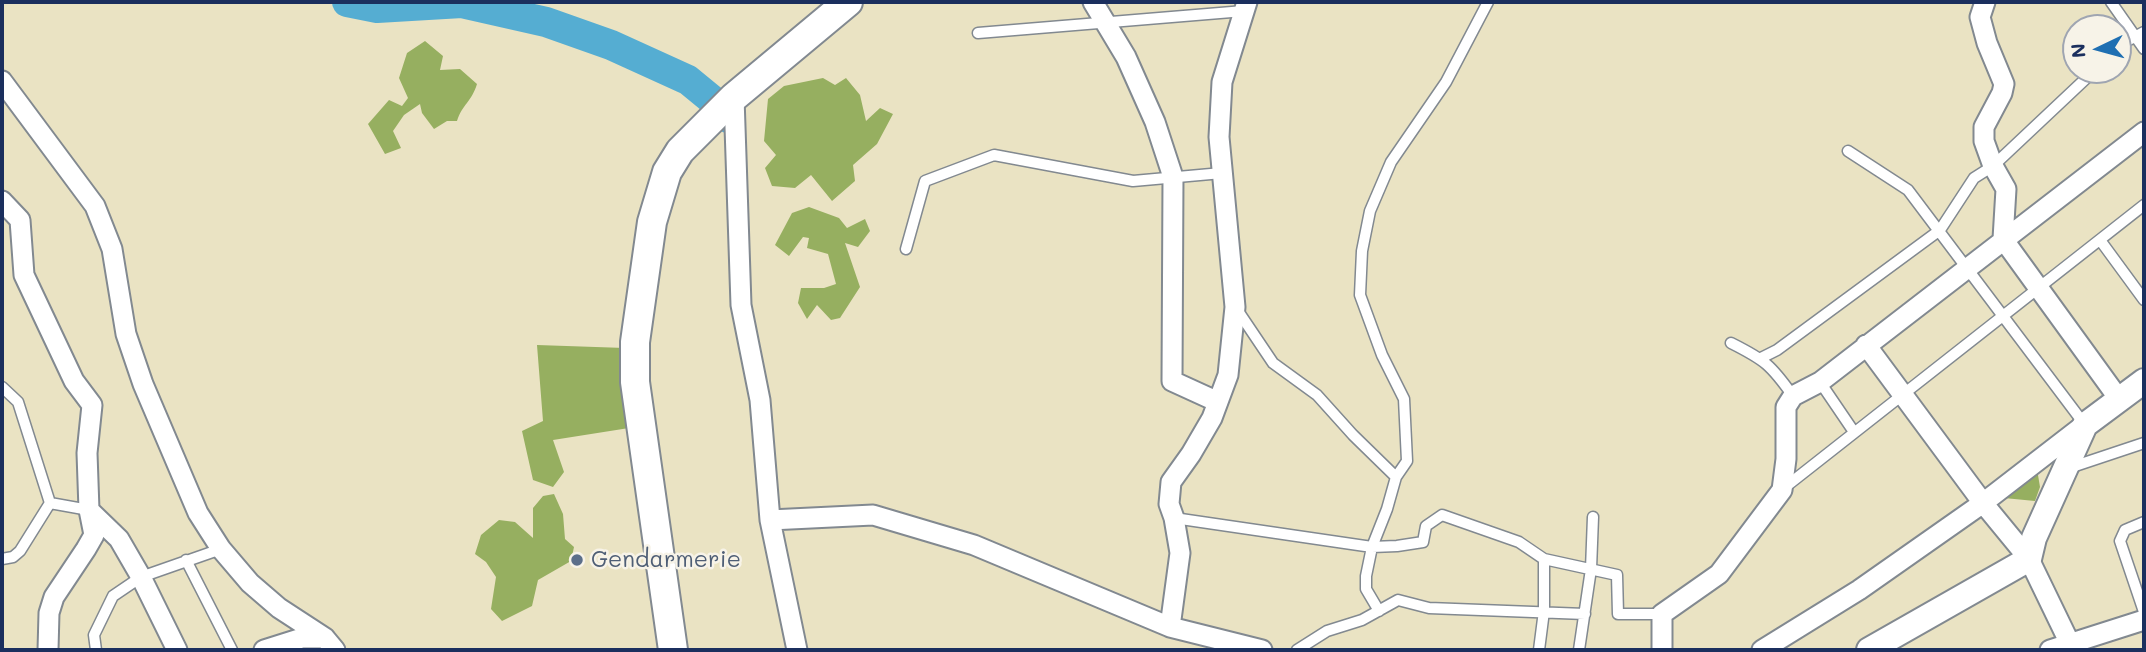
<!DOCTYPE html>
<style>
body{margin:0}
#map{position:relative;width:2146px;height:652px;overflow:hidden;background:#eae3c3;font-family:Mali,sans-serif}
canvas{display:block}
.frame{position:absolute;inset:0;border:4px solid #1b2f5e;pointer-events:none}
.north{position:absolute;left:2062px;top:14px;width:70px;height:70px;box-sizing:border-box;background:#f7f3e8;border:2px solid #9fa5b1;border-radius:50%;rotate:265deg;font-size:19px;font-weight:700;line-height:28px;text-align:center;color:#1b2f5e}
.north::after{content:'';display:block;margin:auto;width:24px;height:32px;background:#1f6fb2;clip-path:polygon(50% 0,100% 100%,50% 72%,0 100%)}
</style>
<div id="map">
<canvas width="2146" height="652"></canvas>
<div class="frame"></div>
<div class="north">N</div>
</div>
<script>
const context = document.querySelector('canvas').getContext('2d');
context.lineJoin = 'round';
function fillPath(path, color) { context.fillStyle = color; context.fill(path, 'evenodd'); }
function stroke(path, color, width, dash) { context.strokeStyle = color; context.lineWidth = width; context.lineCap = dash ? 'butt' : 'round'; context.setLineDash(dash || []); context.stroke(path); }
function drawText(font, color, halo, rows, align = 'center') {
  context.font = font + ' Mali,sans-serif'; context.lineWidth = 5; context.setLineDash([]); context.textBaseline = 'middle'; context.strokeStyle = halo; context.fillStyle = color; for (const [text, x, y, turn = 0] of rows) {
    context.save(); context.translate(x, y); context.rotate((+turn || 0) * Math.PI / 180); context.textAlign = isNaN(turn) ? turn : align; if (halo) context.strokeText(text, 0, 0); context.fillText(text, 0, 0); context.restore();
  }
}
fillPath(new Path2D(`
 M 425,41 L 443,56 L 440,70 L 460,69 L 477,84 C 472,101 462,105 457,121 L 447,121 L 434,129 L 422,113 L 420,104 L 404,115 L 393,131 L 401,148 L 385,154 L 368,124 L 389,100 L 402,106 L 408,98 L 399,78 L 407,53 Z
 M 823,78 L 835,85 L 846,78 L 860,95 L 866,121 L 880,108 L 893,114 L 877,144 L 853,165 L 855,181 L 832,201 L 811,175 L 795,188 L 772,186 L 765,168 L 776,155 L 764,141 L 768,99 L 784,86 Z
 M 809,207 L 839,218 L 847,228 L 865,219 L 870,231 L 858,247 L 845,243 L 860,287 L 840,318 L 831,320 L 817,305 L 807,319 L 798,303 L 801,288 L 824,288 L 836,284 L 828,254 L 807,248 L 809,238 L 803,237 L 789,256 L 775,245 L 792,213 Z
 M 537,345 L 625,348 L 629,428 L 553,440 L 564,472 L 553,487 L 533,480 L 522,431 L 543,421 Z
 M 2024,475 L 2038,475 L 2040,487 L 2035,501 L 2004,498 Z
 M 554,494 L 563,514 L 565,539 L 574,547 L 571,561 L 538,580 L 532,606 L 502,621 L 491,609 L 496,577 L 486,562 L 475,554 L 481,535 L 499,520 L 515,522 L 533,538 L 533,508 L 543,496 Z`), '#96af60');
stroke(new Path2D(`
 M 347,2 L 377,8 L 462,3 L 546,22 L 611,45 L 688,80 L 716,103 L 728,118`), '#55add2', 30);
const service = new Path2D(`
 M 2111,2 L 2144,49
 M 978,33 L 1244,11
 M 2118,49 L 2125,42 L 2144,32
 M 1848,151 L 1908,190 L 2085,425
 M 2100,240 L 2144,300
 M 906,249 L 925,181 L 994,155 L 1133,181 L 1222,173
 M 1236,308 L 1273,363 L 1317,395 L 1353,435 L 1396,477
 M 1731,343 C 1765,360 1771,365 1793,396
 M 1761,358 L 1777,350 L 1940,230 L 1974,178 L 1993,166 L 2095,70
 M 1820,382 L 1854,432
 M 2,387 L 18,402 L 50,503 L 89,510
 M 2069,468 L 2144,443
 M 1784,488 L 2144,205
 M 1174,518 L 1372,547 L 1397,546 L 1423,542 L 1426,526 L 1442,515 L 1519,542 L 1544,559 L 1617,575 L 1618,614 L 1662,614
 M 2144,522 L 2125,530 L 2120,541 L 2144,612
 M 2,559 L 13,557 L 20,551 L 50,503
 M 186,560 L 232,650
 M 1379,611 L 1366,589 L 1366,576 L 1372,547 L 1387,509 L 1396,477 L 1407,461 L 1404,399 L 1382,355 L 1360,295 L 1362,251 L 1370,211 L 1391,162 L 1446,82 L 1488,2
 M 96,650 L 94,635 L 113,596 L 141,577 L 221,549
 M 1297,650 L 1327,631 L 1362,620 L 1398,600 L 1429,608 L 1585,614
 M 1539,650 L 1544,611 L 1544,559
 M 1579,650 L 1591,569 L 1593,517`);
const minor = new Path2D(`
 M 1093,2 L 1126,57 L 1155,122 L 1173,177 L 1172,381 L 1218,402
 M 1985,2 L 1980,17 L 1987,43 L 2004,84 L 2002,93 L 1984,127 L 1984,141 L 1993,166 L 2006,189 L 2003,239 L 2119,399
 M 2,81 L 95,206 L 112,249 L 126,334 L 143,384 L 198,513 L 221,549 L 250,583 L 279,608 L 325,638 L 335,650
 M 734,97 L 741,305 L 760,400 L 770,520 L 797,650
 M 2,201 L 20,220 L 24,275 L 74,381 L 92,405 L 87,453 L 89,510 L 94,535 L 86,549 L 54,597 L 49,613 L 48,650
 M 1866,345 L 1983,503 L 2029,559 L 2073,650
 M 89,510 L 119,539 L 141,577 L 177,650
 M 770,520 L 873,515 L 974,545 L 1170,627 L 1262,650
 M 1170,627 L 1180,553 L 1174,518 L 1169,504 L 1171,482 L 1191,454 L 1212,418 L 1228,375 L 1235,307 L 1219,137 L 1222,82 L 1247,2
 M 264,650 L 302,638 L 325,638
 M 1662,650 L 1662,614 L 1719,574 L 1782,490 L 1786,459 L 1786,407 L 1793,396 L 1820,382 L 2144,132
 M 1762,650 L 1859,590 L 1983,503 L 2084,425
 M 2050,650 L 2144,620`);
const tertiary = new Path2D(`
 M 1869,650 L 2029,559 L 2034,538 L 2085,425 L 2144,381`);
const secondary = new Path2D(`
 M 673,650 L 635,382 L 635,342 L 652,222 L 667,172 L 680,151 L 734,97 L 848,2`);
stroke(service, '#828990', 13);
stroke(minor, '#828990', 23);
stroke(tertiary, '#828990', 28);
stroke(secondary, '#828990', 32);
stroke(service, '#fff', 10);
stroke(minor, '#fff', 19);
stroke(tertiary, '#fff', 24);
stroke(secondary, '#fff', 28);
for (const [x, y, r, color] of [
 [577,560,7,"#5c6f8a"]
]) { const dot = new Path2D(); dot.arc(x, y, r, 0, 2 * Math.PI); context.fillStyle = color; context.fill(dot); stroke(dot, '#f7f3e8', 2.5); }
drawText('23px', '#4e5e75', '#f7f3e8', [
 ["Gendarmerie",591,560]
], 'left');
</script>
